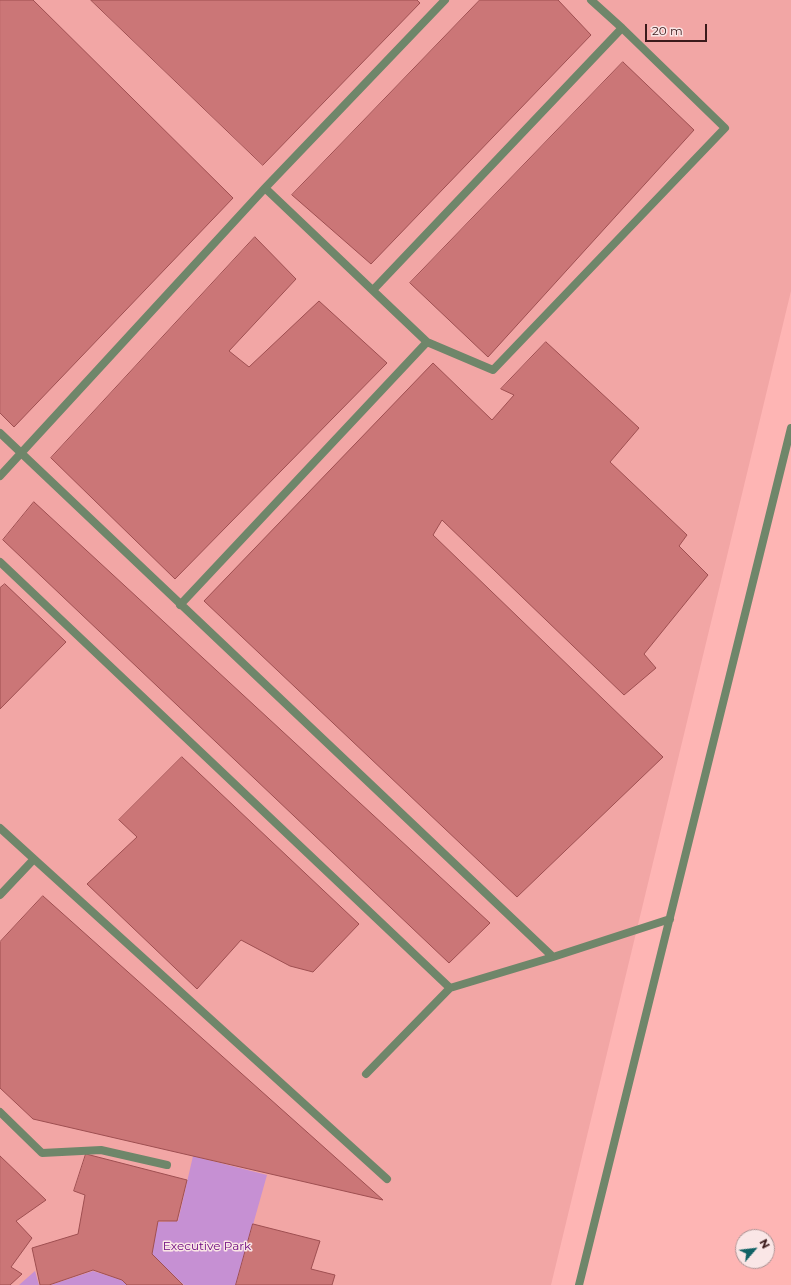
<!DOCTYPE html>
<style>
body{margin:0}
#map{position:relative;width:791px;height:1285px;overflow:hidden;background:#feb5b4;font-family:Montserrat,sans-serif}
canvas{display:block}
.north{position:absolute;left:735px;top:1229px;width:40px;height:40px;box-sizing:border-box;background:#fae6e6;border:1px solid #ae9495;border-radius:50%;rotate:62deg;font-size:11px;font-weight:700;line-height:16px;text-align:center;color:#3b1a1b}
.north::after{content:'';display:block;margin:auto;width:14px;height:18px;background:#116265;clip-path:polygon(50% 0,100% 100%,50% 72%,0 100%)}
.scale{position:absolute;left:645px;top:24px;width:62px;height:18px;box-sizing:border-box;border:2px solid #3b1a1b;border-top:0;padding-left:5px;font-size:12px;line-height:14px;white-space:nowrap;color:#3b1a1b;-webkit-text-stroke:3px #fae6e6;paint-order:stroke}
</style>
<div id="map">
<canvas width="791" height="1285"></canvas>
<div class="north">N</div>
<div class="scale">20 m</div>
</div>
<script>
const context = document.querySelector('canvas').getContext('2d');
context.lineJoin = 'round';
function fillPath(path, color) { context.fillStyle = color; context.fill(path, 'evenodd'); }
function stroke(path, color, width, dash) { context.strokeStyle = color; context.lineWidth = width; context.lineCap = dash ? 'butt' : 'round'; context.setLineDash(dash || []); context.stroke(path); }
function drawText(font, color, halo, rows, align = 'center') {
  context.font = font + ' Montserrat,sans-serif'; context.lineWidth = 3; context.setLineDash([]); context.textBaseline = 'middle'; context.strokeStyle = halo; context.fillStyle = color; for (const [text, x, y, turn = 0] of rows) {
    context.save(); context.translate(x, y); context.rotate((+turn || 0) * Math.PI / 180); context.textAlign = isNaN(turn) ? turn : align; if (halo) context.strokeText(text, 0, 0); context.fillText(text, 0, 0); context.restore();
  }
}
fillPath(new Path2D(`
 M 0,0 L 791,0 L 791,291 L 551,1285 L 0,1285 Z`), '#f2a6a5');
fillPath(new Path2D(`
 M 193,1156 L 267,1175 L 236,1285 L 184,1285 L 152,1254 L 158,1222 L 178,1221 Z
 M 35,1271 L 39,1285 L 19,1285 Z
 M 93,1271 L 122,1280 L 127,1285 L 50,1285 Z`), '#c690d3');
const building = new Path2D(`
 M 0,0 L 33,0 L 233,198 L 14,427 L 0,413 Z
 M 91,0 L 417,0 L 420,3 L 263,165 Z
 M 480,0 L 558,0 L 591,35 L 371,264 L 292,195 Z
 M 623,62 L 694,130 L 488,357 L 410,283 Z
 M 255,237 L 296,279 L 229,351 L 249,367 L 319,301 L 387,363 L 175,579 L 51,458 Z
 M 546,342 L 639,428 L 610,462 L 687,535 L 679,546 L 708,575 L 644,654 L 656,668 L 624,695 L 442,520 L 433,535 L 663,757 L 517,897 L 204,601 L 433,363 L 492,420 L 514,395 L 501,389 Z
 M 34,502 L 490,923 L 449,963 L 3,540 Z
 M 5,584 L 66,642 L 0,709 L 0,588 Z
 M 182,757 L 359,924 L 313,972 L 290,966 L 241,940 L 197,989 L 87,884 L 137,837 L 119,820 Z
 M 43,896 L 383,1200 L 33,1119 L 0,1088 L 0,942 Z
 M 86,1154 L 187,1180 L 177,1221 L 158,1221 L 152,1254 L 183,1285 L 127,1285 L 122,1280 L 93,1270 L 49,1285 L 40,1285 L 32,1248 L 78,1234 L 85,1195 L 74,1191 Z
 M 0,1156 L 46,1200 L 16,1221 L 32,1238 L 11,1267 L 22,1274 L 10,1285 L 0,1285 Z
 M 253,1224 L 320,1241 L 311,1269 L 335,1275 L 332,1285 L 236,1285 Z`);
fillPath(building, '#cb7677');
stroke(building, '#9f4f51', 1);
stroke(new Path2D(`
 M 591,0 L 622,28
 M 373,290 L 622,28 L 725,128 L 493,370 L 427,342
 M 0,433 L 553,957 L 670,919
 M 0,476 L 265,188 L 445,0
 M 0,562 L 450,988
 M 180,605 L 427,342 L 265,188
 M 0,828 L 34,859
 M 0,895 L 34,859 L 387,1179
 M 366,1074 L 450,988 L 553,957
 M 0,1112 L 42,1153 L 101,1150 L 167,1165
 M 579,1285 L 791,428`), '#6f866a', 8);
drawText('12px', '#6a047d', '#fae6e6', [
 ["Executive Park",207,1246]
]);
</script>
